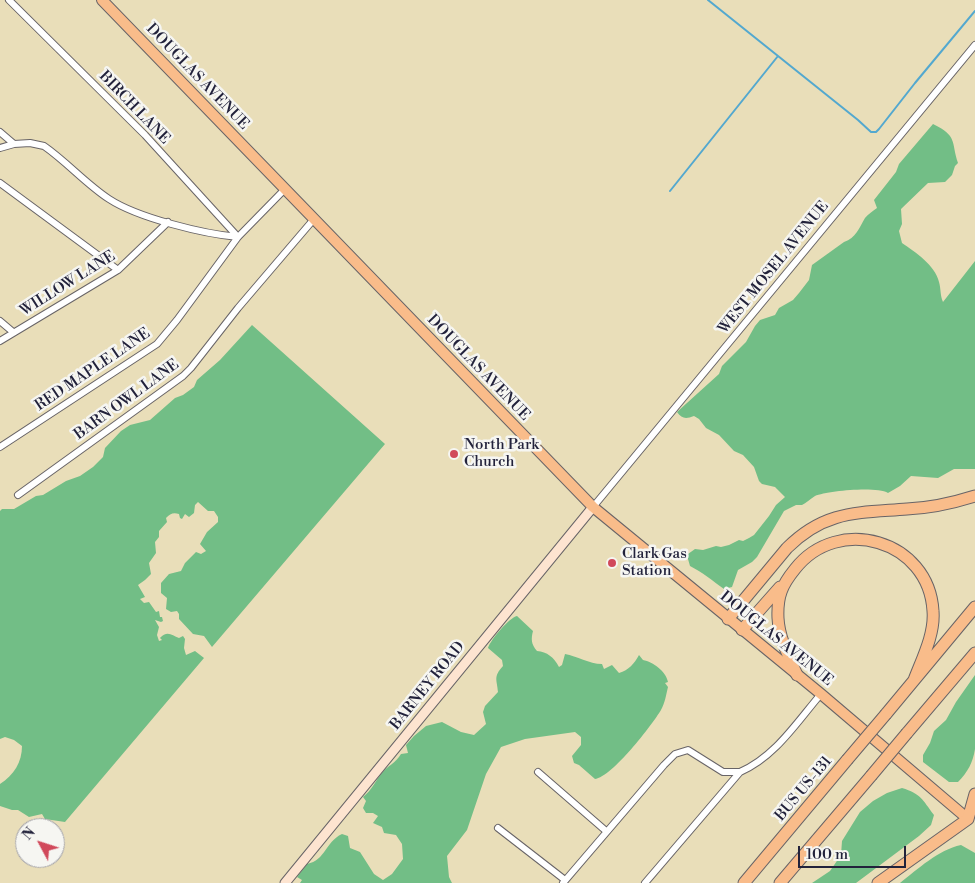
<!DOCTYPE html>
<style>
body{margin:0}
#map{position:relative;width:975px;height:883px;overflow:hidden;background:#e9deb9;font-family:"Libre Bodoni",serif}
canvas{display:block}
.north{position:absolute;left:15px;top:818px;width:50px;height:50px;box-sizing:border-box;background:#f6f6f2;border:1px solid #a1a1a9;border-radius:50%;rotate:310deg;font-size:14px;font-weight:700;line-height:20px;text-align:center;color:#22223b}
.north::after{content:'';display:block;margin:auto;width:18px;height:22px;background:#d1495b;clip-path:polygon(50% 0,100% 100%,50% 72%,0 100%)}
.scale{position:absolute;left:798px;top:846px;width:108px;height:22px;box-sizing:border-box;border:2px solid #22223b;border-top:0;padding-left:6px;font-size:15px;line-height:18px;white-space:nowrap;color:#22223b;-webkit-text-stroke:4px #f6f6f2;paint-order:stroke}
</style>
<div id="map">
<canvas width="975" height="883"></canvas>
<div class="north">N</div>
<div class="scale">100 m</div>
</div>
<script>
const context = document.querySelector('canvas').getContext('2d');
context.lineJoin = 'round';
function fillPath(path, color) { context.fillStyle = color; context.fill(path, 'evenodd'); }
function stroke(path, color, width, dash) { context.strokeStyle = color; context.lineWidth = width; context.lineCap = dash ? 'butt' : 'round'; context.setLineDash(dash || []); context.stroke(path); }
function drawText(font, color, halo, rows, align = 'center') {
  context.font = font + ' "Libre Bodoni",serif'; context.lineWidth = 5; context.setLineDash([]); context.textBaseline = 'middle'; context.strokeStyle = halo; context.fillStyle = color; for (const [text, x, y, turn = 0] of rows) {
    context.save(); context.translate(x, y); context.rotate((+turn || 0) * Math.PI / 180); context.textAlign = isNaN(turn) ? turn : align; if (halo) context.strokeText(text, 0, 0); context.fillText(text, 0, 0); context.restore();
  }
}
fillPath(new Path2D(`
 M 933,124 C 958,136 951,142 958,163 L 955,166 L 952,175 L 945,182 L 928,183 L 901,209 L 902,224 L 899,231 L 902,243 C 915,252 935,265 939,282 C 941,289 940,295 943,302 L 975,261 L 975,469 L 954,469 L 938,478 L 911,476 L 900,486 L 888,493 C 876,486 827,491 815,496 C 810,499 806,503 802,505 L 796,505 L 784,511 L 757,557 L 752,562 L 738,570 L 732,587 L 724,589 C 713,581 702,572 690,566 L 688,559 L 688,554 L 695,549 L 703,550 L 716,546 L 721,547 L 729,545 L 739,540 L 743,541 L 749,538 L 754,535 L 769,516 L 776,505 L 785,497 L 775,487 L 762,484 L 759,481 L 754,467 L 743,455 L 734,451 L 719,435 L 706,428 L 699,419 L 694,416 C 686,419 682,419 677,412 L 719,374 L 722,366 L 746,342 L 755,326 L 760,320 L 775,315 L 779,308 L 793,300 L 799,293 L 809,280 L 812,265 L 844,242 C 856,238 859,228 865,218 C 868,214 873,211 877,208 L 874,200 L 896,172 L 899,164 Z
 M 252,325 L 385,444 L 212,647 L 204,636 L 193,634 L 179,619 L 179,614 L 177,611 L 171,612 L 166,609 L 167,598 L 161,593 L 161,583 L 169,574 L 181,571 L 185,563 L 196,552 L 201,554 L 206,551 L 200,544 L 207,532 L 218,522 L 218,517 L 214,511 L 208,511 L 198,502 L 195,505 L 194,513 L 189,517 L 185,514 L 182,519 L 180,518 L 179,514 C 173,512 170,514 166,518 L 167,522 L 159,531 L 159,537 L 155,542 L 156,553 L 149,563 L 151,574 L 145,580 L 138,585 L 145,597 L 140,599 L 144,603 L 149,602 L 156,612 L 159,611 L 160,617 L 162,617 L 163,621 L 161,622 L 155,620 L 159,627 L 157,635 L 159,641 L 162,640 L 160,638 C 167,630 172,635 179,638 L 183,636 L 185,639 L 184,648 L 186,655 L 195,651 L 204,658 L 65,822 L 45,819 L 42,814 L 29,817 L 18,810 L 12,810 L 0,806 L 0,784 C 14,775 22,762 22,746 L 14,740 L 5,737 L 0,739 L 0,511 L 2,509 L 14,509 L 36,496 L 43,495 L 66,481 L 80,476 L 93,467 L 103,457 L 105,448 L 121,431 L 130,425 L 150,420 L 175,398 L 183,395 L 194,387 L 197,380 L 220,360 Z
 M 517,616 L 533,631 C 531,639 531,644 537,651 C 547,652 554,657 559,667 L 562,665 L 565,654 C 577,656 589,664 602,664 L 604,669 L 612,665 L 619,673 C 629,670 634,664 639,655 L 643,660 C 653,662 666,671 668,682 L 665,683 L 668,687 C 666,695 665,703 661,710 C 652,725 612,777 595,779 L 579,765 L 574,763 L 572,756 L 581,745 L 581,737 L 575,732 L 525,739 L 501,747 L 486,774 L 467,830 L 447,856 L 449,877 L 452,883 L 300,883 L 302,880 L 297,877 L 307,864 C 326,860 325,842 342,834 L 348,836 L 350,848 L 360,852 L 374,874 L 383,880 L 392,874 L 403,859 L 402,844 L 396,835 L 384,833 L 382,827 L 373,823 L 378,816 L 373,813 L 366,813 L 363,808 L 366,801 L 363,797 C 372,790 374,783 381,774 C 387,766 396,763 401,754 L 408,753 L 406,745 L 414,736 L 426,726 L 442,722 L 461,732 L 474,735 L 486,724 L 483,712 L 485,706 L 498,692 C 497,679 493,677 503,666 L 502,660 L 488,648 C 491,639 509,618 517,616 Z
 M 975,675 L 975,749 C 973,762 968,772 958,782 L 949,782 L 923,762 L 923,755 L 930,743 L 934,731 L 946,720 L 956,702 Z
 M 902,788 C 921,794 922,799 934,815 L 931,825 L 919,836 L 856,883 L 812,883 L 830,871 L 841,855 L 842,841 L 860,812 L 873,801 L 887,793 Z
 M 961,845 L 975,853 L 975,883 L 900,883 C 918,869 938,850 961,845 Z`), '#72be86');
stroke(new Path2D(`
 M 708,0 L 858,120 L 871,132 L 876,132 L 879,129 L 915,83 L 975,11
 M 670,191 L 778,56`), '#53a8cf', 2);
const street = new Path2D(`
 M 9,0 L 145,135 L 238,237
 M 0,132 L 14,144 L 30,143 L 44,146 C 67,162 86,184 109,199 C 138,218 204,234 238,237
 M 0,148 L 14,144
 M 0,183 L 118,270
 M 0,321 L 13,332
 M 0,341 L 118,270 L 168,222
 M 0,447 L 157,344 L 177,320 L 238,237 L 285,189
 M 18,495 L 183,376 L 191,368 L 238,308 L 314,219
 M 593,507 L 975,45
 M 538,772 L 606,831
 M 498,828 L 565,880
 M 563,883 L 664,765 L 675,754 L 688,750 L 723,772 L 740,772
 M 645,883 L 740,772 C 775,757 797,722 821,694`);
const secondary = new Path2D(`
 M 285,883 L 593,507`);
const primary = new Path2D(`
 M 102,0 L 593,507 L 821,694 L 968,819`);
const highway = new Path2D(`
 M 728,619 L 787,548 C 825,510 858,513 907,509 C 930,508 953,503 975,496
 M 742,630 L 780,587
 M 797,675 C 789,657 779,638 778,618 C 777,596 782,585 795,569 C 838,514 929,540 933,611 C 935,634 922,659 914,680
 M 886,714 L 975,607
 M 907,733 L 975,653
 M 744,883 L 847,760
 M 780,883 L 871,776
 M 878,883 L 968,819 L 975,794`);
stroke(street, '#686467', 8);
stroke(secondary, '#686467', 11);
stroke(primary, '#686467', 12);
stroke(highway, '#686467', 13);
stroke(street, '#fff', 6);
stroke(secondary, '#fde4d0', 9);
stroke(primary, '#f9bc8a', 10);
stroke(highway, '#f9bc8a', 11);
const highwayBridge = new Path2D(`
 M 847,760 L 886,714
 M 871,776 L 907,733`);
stroke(highwayBridge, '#686467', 13, []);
stroke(highwayBridge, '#f9bc8a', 11);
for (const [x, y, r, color] of [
 [454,454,5,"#d1495b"],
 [612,563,5,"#d1495b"]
]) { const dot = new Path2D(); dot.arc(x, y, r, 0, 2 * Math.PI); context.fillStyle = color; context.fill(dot); stroke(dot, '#f6f6f2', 2); }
drawText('15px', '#22223b', '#f6f6f2', [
 ["DOUGLAS AVENUE",197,77,46],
 ["BIRCH LANE",134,108,46],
 ["WEST MOSEL AVENUE",774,268,-51],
 ["WILLOW LANE",68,284,-32],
 ["DOUGLAS AVENUE",478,368,46],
 ["RED MAPLE LANE",93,370,-34],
 ["BARN OWL LANE",127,400,-36],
 ["DOUGLAS AVENUE",776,639,39],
 ["BARNEY ROAD",428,686,-51],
 ["BUS US-131",804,789,-50]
]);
drawText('15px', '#22223b', '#f6f6f2', [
 ["North Park",464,445],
 ["Church",464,462],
 ["Clark Gas",622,554],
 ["Station",622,571]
], 'left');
</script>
